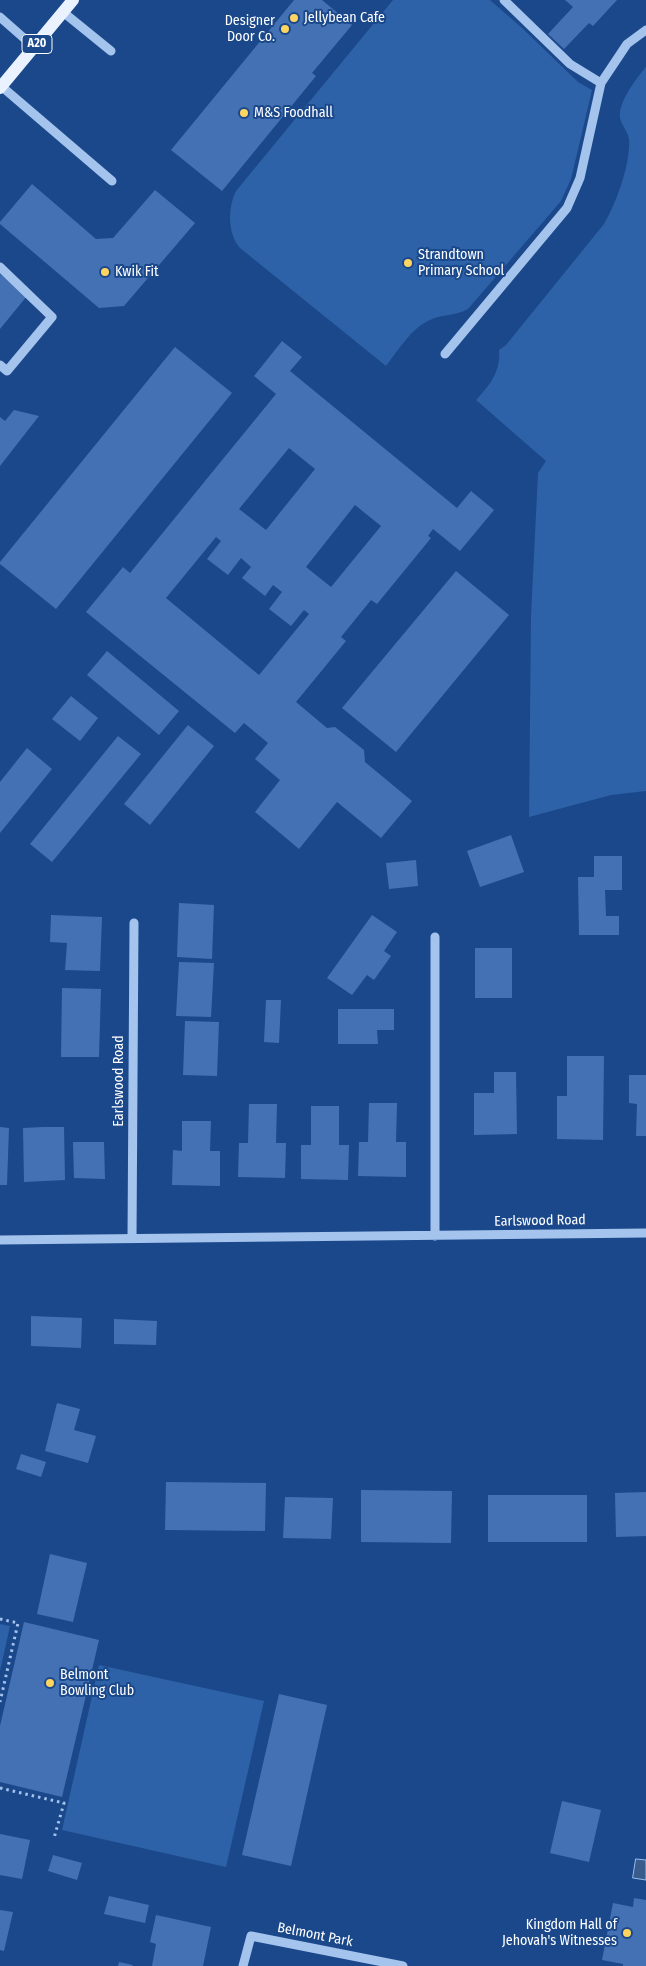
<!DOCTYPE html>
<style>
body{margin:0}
canvas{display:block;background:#1a488a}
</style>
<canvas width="646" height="1966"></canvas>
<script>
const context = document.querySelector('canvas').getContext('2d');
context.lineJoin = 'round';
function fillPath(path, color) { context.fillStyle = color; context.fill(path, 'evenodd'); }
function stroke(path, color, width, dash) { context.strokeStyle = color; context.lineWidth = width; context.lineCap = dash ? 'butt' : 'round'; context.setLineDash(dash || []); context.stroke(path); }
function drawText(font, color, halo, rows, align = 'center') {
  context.font = font + ' "Fira Sans Condensed",sans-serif'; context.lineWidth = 4; context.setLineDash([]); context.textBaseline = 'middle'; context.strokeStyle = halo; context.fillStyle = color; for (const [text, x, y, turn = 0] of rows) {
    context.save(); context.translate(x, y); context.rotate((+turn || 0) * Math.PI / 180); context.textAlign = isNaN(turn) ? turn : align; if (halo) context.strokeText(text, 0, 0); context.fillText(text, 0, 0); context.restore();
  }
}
fillPath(new Path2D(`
 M 393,0 L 490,0 L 522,28 L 578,82 L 592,90 L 571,179 L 561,201 L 468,309 C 456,316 442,314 430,320 C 411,328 398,351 386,366 L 240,248 C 227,233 228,207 236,191 Z
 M 646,67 L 646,791 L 611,795 L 529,817 L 531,616 L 538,473 L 546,461 L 476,400 C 490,385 501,371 499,350 L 506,345 L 604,224 C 616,204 631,163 629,139 C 628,132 622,126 620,118 C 618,102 636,79 646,67 Z
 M 0,1624 L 10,1626 L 0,1671 Z
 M 99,1665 L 264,1701 L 226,1867 L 62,1830 Z`), '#2d61a8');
const water = new Path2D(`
 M 636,1859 L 646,1860 L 646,1880 L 633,1878 Z`);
fillPath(water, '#3a5c8c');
stroke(water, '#97beef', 1);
fillPath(new Path2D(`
 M 294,0 L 322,0 L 352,25 L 312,73 L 316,76 L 222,191 L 171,150 Z
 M 565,0 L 617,0 L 593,26 L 589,23 L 564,49 L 548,34 L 573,7 Z
 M 32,184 L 96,239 L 113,238 L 155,190 L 195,223 L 124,306 L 99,308 L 0,224 L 0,222 Z
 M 0,274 L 27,296 L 0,329 Z
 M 282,341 L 302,357 L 290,371 L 457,508 L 471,491 L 494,510 L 460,551 L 433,529 L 428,536 L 431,538 L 377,604 L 371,600 L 341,637 L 346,641 L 296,702 L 327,728 L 335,727 L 364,750 L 365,762 L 412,801 L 381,838 L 337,802 L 299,849 L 255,812 L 280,780 L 255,759 L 268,743 L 244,723 L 235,733 L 86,612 L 123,567 L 130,573 L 276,394 L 254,376 ZM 289,448 L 315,469 L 266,530 L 239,509 ZM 355,505 L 381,526 L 331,587 L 306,567 ZM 216,537 L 221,541 L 207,559 L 228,575 L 241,558 L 251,567 L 242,578 L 265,596 L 273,585 L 282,592 L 269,609 L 291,626 L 304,610 L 309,614 L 259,675 L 166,598 Z
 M 175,347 L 232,393 L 56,609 L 0,564 L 0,562 Z
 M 14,410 L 39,416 L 0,466 L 0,417 L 5,421 Z
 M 456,571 L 509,615 L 396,752 L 342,708 Z
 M 107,651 L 179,711 L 159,735 L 87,675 Z
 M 71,696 L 98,718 L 80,741 L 52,719 Z
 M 188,725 L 214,746 L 150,825 L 124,804 Z
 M 118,736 L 141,754 L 52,862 L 30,844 Z
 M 27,748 L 52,769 L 0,833 L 0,782 Z
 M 511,835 L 524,872 L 480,887 L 467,851 Z
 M 594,856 L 622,856 L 622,890 L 605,890 L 606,916 L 619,916 L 619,935 L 579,935 L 578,877 L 594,877 Z
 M 416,860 L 418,886 L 389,889 L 386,863 Z
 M 179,903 L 214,905 L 212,959 L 177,957 Z
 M 51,915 L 102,917 L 100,971 L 65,970 L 67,943 L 50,942 Z
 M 372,915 L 397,932 L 384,951 L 391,956 L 374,980 L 367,975 L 352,995 L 327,978 Z
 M 475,948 L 512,948 L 512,998 L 475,998 Z
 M 179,962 L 214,963 L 211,1017 L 176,1016 Z
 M 62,988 L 101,989 L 99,1057 L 61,1057 Z
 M 266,1000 L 281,1000 L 279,1043 L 264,1042 Z
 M 338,1009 L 394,1009 L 394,1030 L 377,1030 L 378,1044 L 338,1044 Z
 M 185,1021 L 219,1022 L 217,1076 L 183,1075 Z
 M 567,1056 L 604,1056 L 603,1140 L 557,1139 L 557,1096 L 567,1096 Z
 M 494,1072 L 516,1072 L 517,1134 L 474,1135 L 474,1093 L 494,1093 Z
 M 629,1075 L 646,1075 L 646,1136 L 636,1136 L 637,1104 L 629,1103 Z
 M 369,1103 L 397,1103 L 396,1142 L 406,1142 L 406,1177 L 358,1176 L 359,1142 L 368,1142 Z
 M 249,1104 L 277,1104 L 276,1143 L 286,1143 L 285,1178 L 238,1177 L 239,1143 L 248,1143 Z
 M 311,1106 L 339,1106 L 339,1145 L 349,1145 L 348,1180 L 301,1179 L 301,1145 L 311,1145 Z
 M 182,1121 L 211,1121 L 210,1151 L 220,1151 L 220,1186 L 172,1185 L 173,1150 L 182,1151 Z
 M 0,1127 L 9,1128 L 7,1185 L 0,1185 Z
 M 43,1127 L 64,1127 L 65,1180 L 24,1182 L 23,1128 Z
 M 73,1142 L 104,1142 L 105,1179 L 74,1178 Z
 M 31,1316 L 82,1318 L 81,1348 L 31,1346 Z
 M 114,1319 L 157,1321 L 156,1345 L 114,1344 Z
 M 57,1403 L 80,1409 L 74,1430 L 96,1436 L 88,1463 L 45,1451 Z
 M 21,1454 L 46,1462 L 41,1477 L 16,1469 Z
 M 166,1482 L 266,1483 L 265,1531 L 165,1530 Z
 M 361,1490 L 452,1491 L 451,1543 L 361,1542 Z
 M 646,1492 L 646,1536 L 616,1537 L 615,1493 Z
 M 488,1495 L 587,1495 L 587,1542 L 488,1542 Z
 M 285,1497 L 333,1498 L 331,1539 L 283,1538 Z
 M 50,1554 L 87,1563 L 73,1622 L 37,1614 Z
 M 24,1622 L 99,1640 L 62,1797 L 0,1782 L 0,1726 Z
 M 279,1694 L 327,1705 L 291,1866 L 242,1855 Z
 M 562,1801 L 601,1810 L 589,1862 L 550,1853 Z
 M 0,1834 L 30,1840 L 22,1879 L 0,1875 Z
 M 53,1855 L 82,1863 L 77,1880 L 48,1871 Z
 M 109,1896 L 149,1905 L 145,1923 L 104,1914 Z
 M 634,1898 L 646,1900 L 646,1966 L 623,1966 L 623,1964 L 602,1960 L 613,1903 L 633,1907 Z
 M 0,1910 L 13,1912 L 4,1951 L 0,1950 Z
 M 156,1915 L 211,1927 L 203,1966 L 152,1966 L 156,1944 L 150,1942 Z
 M 119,1962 L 133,1965 L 132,1966 L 118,1966 Z`), '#4371b3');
stroke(new Path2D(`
 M 0,1619 L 18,1623 L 0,1702
 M 0,1788 L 64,1803 L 54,1838`), '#a4c3ed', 3, [2.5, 4]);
stroke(new Path2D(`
 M 504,0 L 570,64 L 601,83
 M 63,12 L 111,51
 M 0,17 L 34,47
 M 1,86 L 112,181
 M 0,267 L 52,317 L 7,371 L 0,365
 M 445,354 L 567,208 L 580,178 L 601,83 L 627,44 L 646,30
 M 435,1236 L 435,937
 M 132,1238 L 134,923
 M 0,1240 L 646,1233
 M 243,1966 L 251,1936 L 403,1966`), '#a4c3ed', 9);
stroke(new Path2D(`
 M 0,88 L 73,0`), '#eaf2ff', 12);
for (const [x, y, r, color] of [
 [294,18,5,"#ffd560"],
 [285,29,5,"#ffd560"],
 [244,113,5,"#ffd560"],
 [408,263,5,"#ffd560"],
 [105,272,5,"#ffd560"],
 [50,1683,5,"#ffd560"],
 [627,1933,5,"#ffd560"]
]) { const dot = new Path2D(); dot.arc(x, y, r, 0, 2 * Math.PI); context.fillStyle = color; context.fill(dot); stroke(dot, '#1a488a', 2); }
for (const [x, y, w] of [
 [37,44,30]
]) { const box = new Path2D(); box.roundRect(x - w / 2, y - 9.5, w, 19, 4); context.fillStyle = '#1a488a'; context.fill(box); stroke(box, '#fff', 1); }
drawText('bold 12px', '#fff', null, [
 ["A20",37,44]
]);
drawText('14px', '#fff', '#1a488a', [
 ["Jellybean Cafe",304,18],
 ["Designer",275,21,"right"],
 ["Door Co.",275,37,"right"],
 ["M&S Foodhall",254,113],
 ["Strandtown",418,255],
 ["Primary School",418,271],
 ["Kwik Fit",115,272],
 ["Belmont",60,1675],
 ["Bowling Club",60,1691],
 ["Kingdom Hall of",617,1925,"right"],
 ["Jehovah's Witnesses",617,1941,"right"]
], 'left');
drawText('14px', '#fff', '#1a488a', [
 ["Earlswood Road",119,1081,-90],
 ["Earlswood Road",540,1221,-1],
 ["Belmont Park",315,1935,11]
]);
</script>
